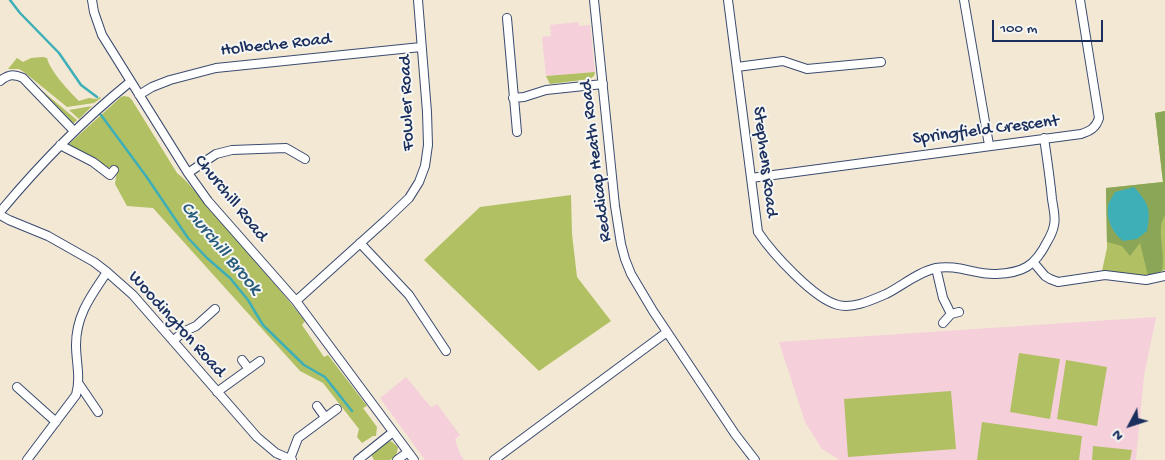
<!DOCTYPE html>
<style>
body{margin:0}
#map{position:relative;width:1165px;height:460px;overflow:hidden;background:#f2e8d4;font-family:"Gochi Hand",sans-serif}
canvas{display:block}
.north{position:absolute;left:1105px;top:400px;width:50px;height:50px;-webkit-text-stroke:4px #f6f6f2;paint-order:stroke;rotate:230deg;font-size:14px;font-weight:700;line-height:20px;text-align:center;color:#1b2f5e}
.north::after{content:'';display:block;margin:auto;width:18px;height:22px;background:#1b2f5e;clip-path:polygon(50% 0,100% 100%,50% 72%,0 100%)}
.scale{position:absolute;left:992px;top:20px;width:111px;height:22px;box-sizing:border-box;border:2px solid #1b2f5e;border-top:0;padding-left:6px;font-size:15px;line-height:18px;white-space:nowrap;color:#1b2f5e;-webkit-text-stroke:4px #f6f6f2;paint-order:stroke}
</style>
<div id="map">
<canvas width="1165" height="460"></canvas>
<div class="north">N</div>
<div class="scale">100 m</div>
</div>
<script>
const context = document.querySelector('canvas').getContext('2d');
context.lineJoin = 'round';
function fillPath(path, color) { context.fillStyle = color; context.fill(path, 'evenodd'); }
function stroke(path, color, width, dash) { context.strokeStyle = color; context.lineWidth = width; context.lineCap = dash ? 'butt' : 'round'; context.setLineDash(dash || []); context.stroke(path); }
function drawText(font, color, halo, rows, align = 'center') {
  context.font = font + ' "Gochi Hand",sans-serif'; context.lineWidth = 4; context.setLineDash([]); context.textBaseline = 'middle'; context.strokeStyle = halo; context.fillStyle = color; for (const [text, x, y, turn = 0] of rows) {
    context.save(); context.translate(x, y); context.rotate((+turn || 0) * Math.PI / 180); context.textAlign = isNaN(turn) ? turn : align; if (halo) context.strokeText(text, 0, 0); context.fillText(text, 0, 0); context.restore();
  }
}
fillPath(new Path2D(`
 M 578,22 L 579,26 L 590,25 L 595,72 L 546,76 L 542,37 L 551,36 L 550,25 Z
 M 1156,317 L 1144,376 L 1136,460 L 840,460 L 822,449 L 805,422 L 779,342 Z
 M 406,377 L 431,407 L 437,404 L 460,435 L 455,439 L 460,454 L 464,460 L 425,460 L 380,398 Z`), '#f5cfda');
fillPath(new Path2D(`
 M 43,57 L 47,58 C 50,71 69,91 79,101 L 89,98 L 97,99 L 100,97 L 101,98 L 94,103 L 67,107 L 24,72 L 19,69 L 8,69 L 17,58 L 23,62 L 31,58 Z
 M 595,72 L 594,76 L 590,79 L 550,84 L 546,76 Z
 M 33,83 L 77,120 L 74,123 L 68,121 Z
 M 124,96 L 129,97 L 132,100 L 177,173 C 191,184 201,200 213,213 C 244,249 276,284 305,321 L 302,325 L 324,357 L 328,355 L 367,406 L 363,408 L 377,427 L 376,436 L 373,436 L 362,443 L 357,437 L 359,429 L 323,383 L 300,371 L 153,208 L 127,206 L 115,184 L 117,170 L 113,166 L 106,169 L 70,148 L 69,144 L 121,97 Z
 M 92,106 L 79,119 L 69,110 Z
 M 1165,111 L 1165,270 L 1148,276 L 1102,271 L 1107,248 L 1106,188 L 1163,182 L 1155,113 Z
 M 571,195 L 572,234 L 577,277 L 611,321 L 539,371 L 424,260 L 480,207 Z
 M 1019,353 L 1060,359 L 1050,419 L 1010,412 Z
 M 1066,360 L 1107,367 L 1097,426 L 1057,419 Z
 M 951,391 L 956,449 L 848,457 L 844,399 Z
 M 982,422 L 1082,436 L 1079,460 L 977,460 Z
 M 391,441 L 398,447 L 396,456 L 390,460 L 374,460 L 371,454 L 386,443 Z
 M 1093,446 L 1132,450 L 1130,460 L 1092,460 Z`), '#b1c062');
fillPath(new Path2D(`
 M 1165,111 L 1165,215 C 1163,219 1161,223 1161,227 C 1160,243 1165,255 1162,271 L 1148,276 L 1140,243 L 1130,256 L 1122,246 L 1107,242 L 1106,188 L 1163,182 L 1155,113 ZM 1116,192 L 1111,225 L 1108,206 Z`), '#8ca658');
fillPath(new Path2D(`
 M 1134,187 C 1149,204 1151,209 1147,231 L 1137,239 L 1123,241 C 1113,233 1106,220 1108,207 C 1108,202 1113,196 1115,192 Z`), '#3eafb7');
stroke(new Path2D(`
 M 10,0 L 20,13 L 59,53 L 81,85 L 97,97
 M 101,115 L 146,176 L 188,238 L 207,258 L 230,278 L 248,300 L 263,325 L 304,365 L 325,377 L 352,411`), '#3eafb7', 2.5);
const minor = new Path2D(`
 M 92,0 L 94,12 L 102,35 L 188,173 L 208,201 L 296,301 L 414,460
 M 594,0 L 615,206 L 621,244 L 625,259 L 631,274 L 653,311 L 735,434 L 755,460
 M 728,0 L 758,232 C 772,253 814,299 838,305 C 853,309 872,300 886,294 C 902,286 918,272 936,268 C 957,264 976,275 996,274 C 1023,273 1035,266 1047,242 C 1050,237 1053,231 1054,225 C 1056,217 1053,207 1052,199 C 1050,179 1047,158 1044,138
 M 964,0 L 989,145
 M 507,18 L 517,132
 M 737,67 L 783,61 L 807,69 L 881,62
 M 0,81 C 9,74 13,74 23,78 L 74,131
 M 139,95 L 152,87 L 170,80 L 216,68 L 421,47
 M 513,98 L 524,97 L 546,90 L 603,84
 M 60,145 L 93,162 L 110,175 L 114,170
 M 188,173 L 216,154 L 232,150 L 286,148 L 305,159
 M 751,178 L 1081,134 C 1090,131 1096,128 1099,118 L 1080,0
 M 0,212 C 39,165 82,121 130,82
 M 0,215 L 9,220 L 48,236 L 94,262 L 107,272 L 133,295 L 257,437 L 276,453 L 292,460
 M 360,243 L 409,295 L 446,351
 M 1034,263 L 1045,276 L 1050,279 L 1058,282 L 1105,275 L 1146,280 L 1165,276
 M 936,268 L 943,298 L 951,314
 M 296,301 L 387,219 L 409,198 L 419,182 L 425,166 L 428,145 L 427,112 L 418,0
 M 943,323 L 951,314 L 959,312
 M 173,341 L 183,332 L 196,326 L 215,309
 M 242,360 L 249,369
 M 79,384 L 98,412
 M 17,387 L 56,422
 M 217,392 L 260,361
 M 317,406 L 325,417
 M 290,459 L 298,438 L 337,409
 M 27,460 L 76,395 C 81,378 76,362 76,345 C 76,315 91,296 107,272
 M 358,460 L 393,432
 M 397,460 L 408,452
 M 494,460 L 667,332`);
stroke(minor, '#3b4b70', 10);
stroke(minor, '#fff', 8);
drawText('18px', '#1b2f5e', '#f6f6f2', [
 ["Holbeche Road",276,46,-6],
 ["Fowler Road",408,103,-92],
 ["Springfield Crescent",986,131,-7],
 ["Reddicap Heath Road",597,161,-97],
 ["Stephens Road",764,162,83],
 ["Churchill Road",230,199,51],
 ["Woodington Road",176,325,48]
]);
drawText('italic 19px', '#275c7d', '#f6f6f2', [
 ["Churchill Brook",220,249,50]
]);
</script>
